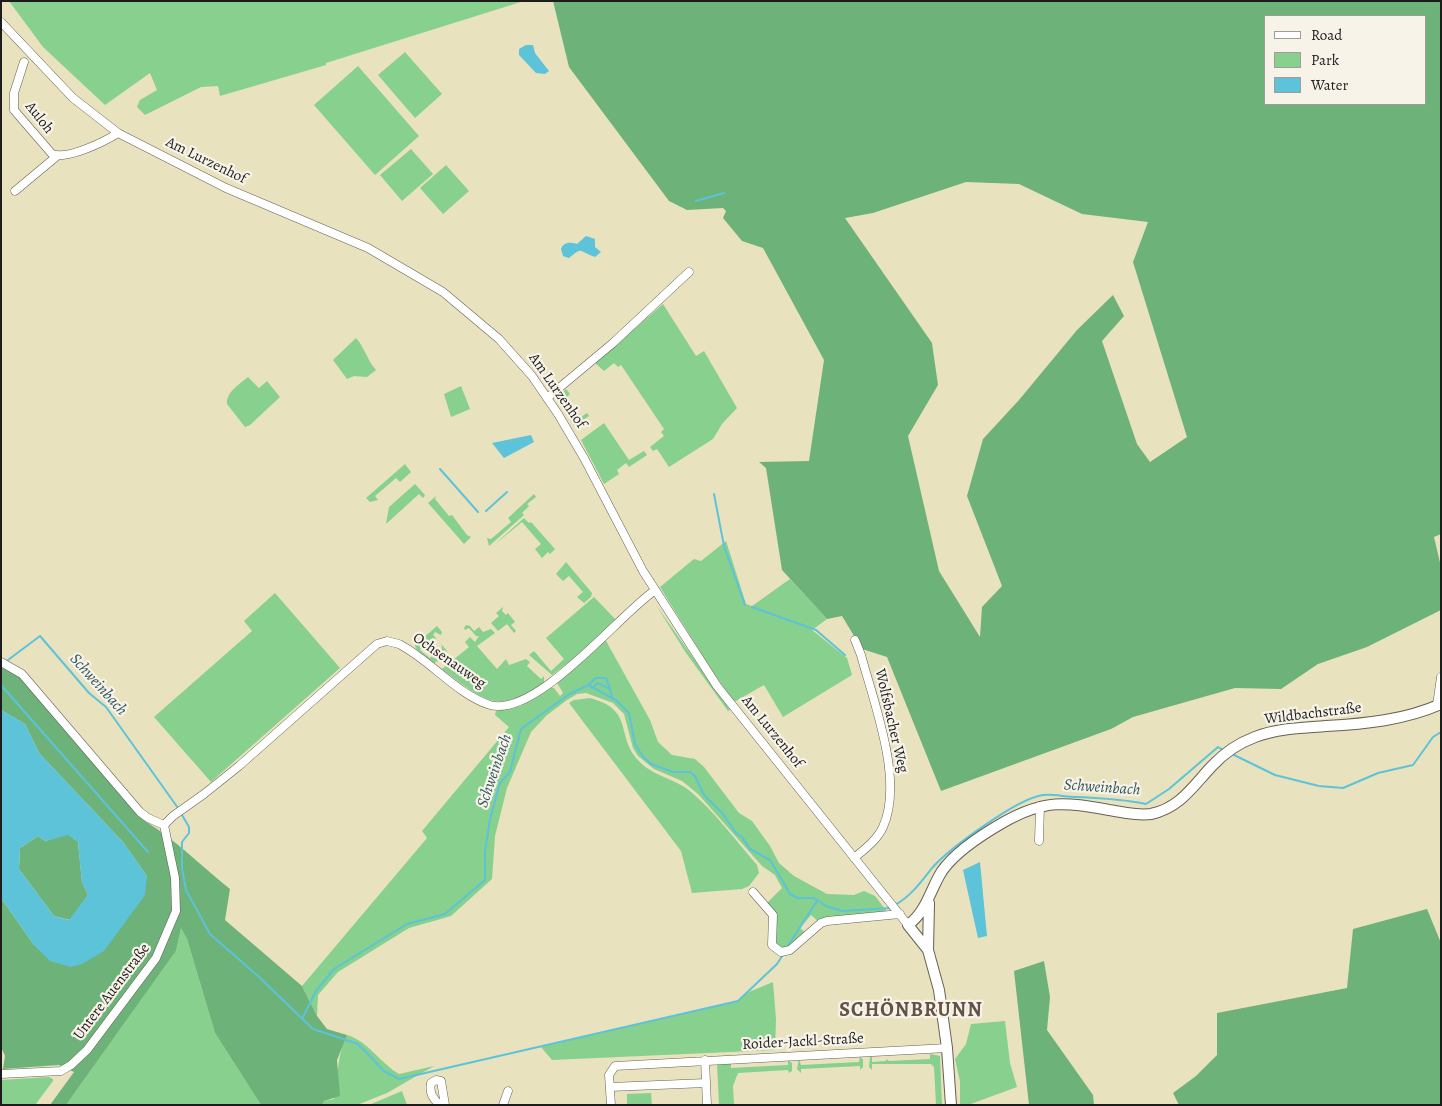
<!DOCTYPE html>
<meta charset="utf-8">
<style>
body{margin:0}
#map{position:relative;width:1442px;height:1106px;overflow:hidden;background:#e9e2bf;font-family:Alegreya,serif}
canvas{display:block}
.frame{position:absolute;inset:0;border:2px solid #1c1c1c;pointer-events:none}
.legend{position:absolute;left:1264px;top:15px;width:162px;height:90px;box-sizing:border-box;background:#f7f3e8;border:1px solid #9f9d96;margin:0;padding:6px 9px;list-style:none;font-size:15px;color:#1c1c1c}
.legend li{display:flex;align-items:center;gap:10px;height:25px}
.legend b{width:25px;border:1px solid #9f9d96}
</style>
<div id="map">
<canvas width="1442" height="1106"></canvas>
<div class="frame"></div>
<ul class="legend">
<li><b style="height:6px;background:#fff"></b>Road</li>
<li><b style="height:14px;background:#87d08d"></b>Park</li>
<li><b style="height:14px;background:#5cc3d9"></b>Water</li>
</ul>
</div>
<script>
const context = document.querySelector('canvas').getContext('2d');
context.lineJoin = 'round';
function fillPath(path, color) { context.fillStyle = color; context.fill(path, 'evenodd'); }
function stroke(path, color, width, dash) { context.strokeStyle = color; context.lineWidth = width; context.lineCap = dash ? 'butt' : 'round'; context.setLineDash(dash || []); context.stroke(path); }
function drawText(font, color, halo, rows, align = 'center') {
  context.font = font + ' Alegreya,serif'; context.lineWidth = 4.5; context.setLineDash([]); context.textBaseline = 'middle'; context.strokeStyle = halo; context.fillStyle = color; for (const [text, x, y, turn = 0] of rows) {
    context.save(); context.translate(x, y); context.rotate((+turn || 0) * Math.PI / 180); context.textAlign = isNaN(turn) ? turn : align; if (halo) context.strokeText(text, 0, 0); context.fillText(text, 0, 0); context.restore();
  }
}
fillPath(new Path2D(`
 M 9,1 L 524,1 L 326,63 L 326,65 L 220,96 L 218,86 L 201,87 L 145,115 L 137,107 L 140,100 L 157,90 L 150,73 L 105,105 L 43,47 Z
 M 405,52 L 442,94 L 415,118 L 378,75 Z
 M 358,66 L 419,136 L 375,175 L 314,105 Z
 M 411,149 L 433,174 L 402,201 L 380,175 Z
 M 446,165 L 469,191 L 443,214 L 420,188 Z
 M 663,304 L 696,356 L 704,351 L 737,408 L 722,424 L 713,439 L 669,467 L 657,449 L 653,451 L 650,447 L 664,436 L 661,432 L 664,429 L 621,365 L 618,367 L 614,363 L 604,371 L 595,363 Z
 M 356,338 C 365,348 367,360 376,370 L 367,377 L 354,376 L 347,379 L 333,360 Z
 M 248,377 L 259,388 L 267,381 L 280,397 L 250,425 L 245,427 L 227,404 C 226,392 240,384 248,377 Z
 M 461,386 L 470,409 L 451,417 L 444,394 Z
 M 566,389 L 570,394 L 567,397 L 581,417 L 587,413 L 589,416 L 574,426 L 558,400 L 559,396 Z
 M 604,423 L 629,460 L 644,451 L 647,455 L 629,467 L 626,463 L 617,470 L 619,474 L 604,484 L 581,440 Z
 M 405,464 L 411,472 L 400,482 L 396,478 L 375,496 L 378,500 L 370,502 L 366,498 Z
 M 415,484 L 425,495 L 423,498 L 419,494 L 386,524 L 389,507 Z
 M 534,494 L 536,497 L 527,504 L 529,506 L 522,513 L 524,515 L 489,546 L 487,538 L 491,539 L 511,522 L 508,518 Z
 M 436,496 L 435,499 L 449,516 L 452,515 L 467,535 L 471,537 L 464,544 L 428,503 Z
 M 524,518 L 529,523 L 531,522 L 555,549 L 550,554 L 548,552 L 542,558 L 535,549 L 541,544 L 522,522 L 494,545 Z
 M 726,541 L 746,604 L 752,606 L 790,579 L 827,619 L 812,630 L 847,658 L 852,675 L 783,717 L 764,685 L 734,702 L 711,669 L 660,587 L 694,559 L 701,561 Z
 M 566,562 L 592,593 L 591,597 L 584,603 L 577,597 L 583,592 L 569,576 L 563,581 L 556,574 Z
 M 275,593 L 340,668 L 211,782 L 154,717 L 252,631 L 244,621 Z
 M 594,597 L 616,620 L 583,651 L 552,675 L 529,655 L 534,651 L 551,671 L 564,659 L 546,638 Z
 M 656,605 L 730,710 L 728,711 L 686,653 Z
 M 503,607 L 502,611 L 506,615 L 508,613 L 515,622 L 511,625 L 516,631 L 514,633 L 507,624 L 498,631 L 491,623 L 499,616 L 496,613 Z
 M 466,625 L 470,626 L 474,631 L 479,627 L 483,632 L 491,629 L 495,633 L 477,646 L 497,669 L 506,659 L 509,665 L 501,668 L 526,659 L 530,662 L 527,666 L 541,679 L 544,676 L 544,683 C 495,716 484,700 442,669 L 469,647 L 465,642 L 470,637 L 475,642 L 479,636 L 476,636 L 469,628 L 465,630 L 464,628 Z
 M 437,626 L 442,632 L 441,635 L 435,632 L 433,635 L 437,639 L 433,638 L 420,650 L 430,658 L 442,648 L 441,644 L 448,652 L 444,650 L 435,657 L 438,661 L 434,663 L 416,649 L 415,645 Z
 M 605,639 L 650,720 L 658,742 L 672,755 L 695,759 L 704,767 L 739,813 L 752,821 L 770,846 L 779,863 L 794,876 L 827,894 L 854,895 L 864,891 L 875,896 L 888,913 L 819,922 L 811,915 L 800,928 L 807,934 L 790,950 L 774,948 L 774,926 L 765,905 L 782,888 L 775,875 L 762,866 L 698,794 L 682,781 L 654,769 L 638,756 L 633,748 L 624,714 L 613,703 L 586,693 L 577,694 L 567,700 L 547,715 L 531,732 L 507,788 L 495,836 L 492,879 L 451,916 L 409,928 L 338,972 L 318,995 L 317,1016 L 302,986 L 427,838 L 422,831 L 509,727 L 495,715 L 496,711 L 521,706 L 549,687 L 554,688 L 560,696 L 563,693 L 556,681 Z
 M 590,698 C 635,710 615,735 638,760 C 652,776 674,778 690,791 C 715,812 736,841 757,865 L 759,873 L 749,886 L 742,889 L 692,893 L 681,851 L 569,703 L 574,700 Z
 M 181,928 L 187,939 L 215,1033 L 261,1105 L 66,1105 L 176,951 Z
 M 773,982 L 776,1019 L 775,1050 L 552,1060 L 541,1047 L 738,1001 L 749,992 Z
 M 1005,1021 L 1010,1063 L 1017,1087 L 968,1105 L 960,1105 L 960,1081 L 955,1059 L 966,1044 L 971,1024 Z
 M 347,1035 C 368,1041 380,1063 399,1074 L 434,1066 L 387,1093 L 357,1105 L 322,1105 L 324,1101 L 334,1099 C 339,1076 336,1057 347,1035 Z
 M 930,1054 L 940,1056 L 942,1105 L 936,1105 L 934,1067 L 931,1064 L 872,1064 L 872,1070 L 869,1067 L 870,1057 L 872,1057 L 872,1062 L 886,1061 L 886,1059 L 889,1061 L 930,1059 Z
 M 860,1056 L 863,1060 L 863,1067 L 860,1070 L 860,1066 L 801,1069 L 801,1073 L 797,1069 L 799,1059 L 801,1065 L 859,1062 Z
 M 788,1060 L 792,1063 L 792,1071 L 789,1073 L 788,1070 L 738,1073 L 733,1086 L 734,1105 L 719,1105 L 717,1063 L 731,1062 L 731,1068 L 788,1065 Z
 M 49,1077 L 53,1079 L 53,1081 L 35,1105 L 1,1105 L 1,1080 Z
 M 402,1091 L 407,1105 L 369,1105 Z
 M 651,1093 L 652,1105 L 627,1104 L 627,1094 Z`), '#87d08d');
fillPath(new Path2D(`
 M 553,1 L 1441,1 L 1441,534 L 1434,537 L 1441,567 L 1441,610 L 1367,647 L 1318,664 L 1281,689 L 1235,688 L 1133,717 L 1111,729 L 941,791 L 887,657 L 862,649 L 842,616 L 827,619 L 782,570 L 766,468 L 759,462 L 809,461 L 824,360 L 763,248 L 742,241 L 723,218 L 726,211 L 723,208 L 687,210 L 669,201 L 569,67 ZM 1266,16 L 1426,16 L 1426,104 L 1266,104 ZM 966,182 L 1019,184 L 1082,214 L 1148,222 L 1133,262 L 1187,437 L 1150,462 L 1137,444 L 1102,341 L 1124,316 L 1113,295 L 1077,330 L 1019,400 L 983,439 L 967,496 L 1002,586 L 982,607 L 980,637 L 939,571 L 908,436 L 938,385 L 932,343 L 845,218 L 873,213 Z
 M 1,665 L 20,676 L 145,821 C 176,840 201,866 230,889 L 225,920 L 302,986 L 317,1016 L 327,1029 L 347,1035 L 337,1060 L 340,1096 L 324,1101 L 322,1105 L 261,1105 L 215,1033 L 187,939 L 181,928 L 176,951 L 66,1105 L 50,1105 L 74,1072 L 59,1065 L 3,1069 L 5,1056 L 1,1047 L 1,898 L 34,945 L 147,876 L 123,842 L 39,753 L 25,724 L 1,710 Z
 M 68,834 L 78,842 L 82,882 L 88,895 L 70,920 L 54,916 L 19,869 L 20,848 L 38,836 L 45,841 Z
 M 1427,909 L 1441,943 L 1441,1105 L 1179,1105 L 1173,1093 L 1196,1076 L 1217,1055 L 1217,1013 L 1347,988 L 1353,929 Z
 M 1044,961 L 1050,997 L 1047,1030 L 1093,1095 L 1094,1105 L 1029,1105 L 1014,971 Z`), '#6db278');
fillPath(new Path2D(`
 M 526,45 L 533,45 L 535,53 L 549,71 L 545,74 L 536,73 L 519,55 L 519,49 Z
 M 586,236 L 595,239 L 595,247 L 601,252 L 595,257 C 578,251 583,246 569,258 L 563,256 L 561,249 C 564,242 570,242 577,244 Z
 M 531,435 L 534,442 L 504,458 L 492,443 Z
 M 1,710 L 25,724 L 39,753 L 123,842 L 147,876 L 145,895 L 104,951 L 82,964 L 71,967 L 50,961 L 34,945 L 1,898 ZM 68,835 L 78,842 L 82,883 L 88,895 L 69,920 L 54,916 L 19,869 L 20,848 L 38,836 L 45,841 Z
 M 980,862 L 987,936 L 978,938 L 963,870 Z`), '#5cc3d9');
stroke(new Path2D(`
 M 696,201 L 724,193
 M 440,469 L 478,512
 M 714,494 L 724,546 L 745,605
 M 486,511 L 507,492
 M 752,607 L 816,630 L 845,655
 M 8,660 L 40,636 L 89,693 L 106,707 L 178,808
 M 1,685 L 148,852
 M 588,685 L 596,678 L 606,678 L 610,689
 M 592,688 L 598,683 L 610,689 L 612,697
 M 1232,754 L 1275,775 L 1319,786 L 1343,788 L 1378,773 L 1413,765 L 1433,737 L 1441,732
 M 182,815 L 189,827 L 189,833 L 182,842 L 182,868 L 186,890 L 210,934 L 258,976 L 313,1029 L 358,1044 L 384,1071 L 399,1079 L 738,1001 L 777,964 L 784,953
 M 895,905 C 911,896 921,882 932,868 C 950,848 1018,798 1043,795 C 1054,794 1066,797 1077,797 C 1101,798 1123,799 1146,804 L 1169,789 L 1218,747 L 1223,750
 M 786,949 L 817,901
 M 302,1019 L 316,991 L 334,969 L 407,924 L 445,914 L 485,880 L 485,852 L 490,819 L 500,783 L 510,772 L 521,729 L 568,695 L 588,685 L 616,700 L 629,713 L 635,744 L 643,757 L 651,764 L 673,772 L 690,772 L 695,776 L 704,795 L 723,814 L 736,833 L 742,837 L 750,849 L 770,860 L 790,894 L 798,898 L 814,898 L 826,906 L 842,911 L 891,908`), '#5cc3d9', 2);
const minor = new Path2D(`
 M 1,22 L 73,98 L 118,133 L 226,188 L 368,248 L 443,292 L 499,339 L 532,376 L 558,414 L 584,458 L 643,571 L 717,686 L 908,925
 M 24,62 L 14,93 L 14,110 L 52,154 C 67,160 104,142 118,133
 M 15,191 L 57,156
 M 547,398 L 613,343 L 689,272
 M 1,662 L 22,674 L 140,812 L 148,818 L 164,825
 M 1437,705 L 1441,677
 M 164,825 L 173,816 L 204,794 L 239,766 L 377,644 L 387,641 L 399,644 C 430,660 458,695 490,705 C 536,718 618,616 654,591
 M 1039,841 L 1040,806
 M 854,858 C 865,849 877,840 883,827 C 904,781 874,703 861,655 L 855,640
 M 753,892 L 773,915 L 772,945 L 781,952 L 790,950 L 821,923 L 827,921 L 900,914
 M 705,1060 L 707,1105
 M 1,1074 L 61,1071 L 71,1065 L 87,1050 L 156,958 L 176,911 L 175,878 L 164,825
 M 610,1087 L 706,1083
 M 440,1105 C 433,1099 429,1093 431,1083 L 436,1080 L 441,1081 L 445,1105
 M 503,1105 L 508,1091
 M 611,1105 L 609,1075 L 615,1066 L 947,1048`);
const major = new Path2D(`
 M 929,903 L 928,950 L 939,990 L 947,1048 L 951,1105
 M 928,950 L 908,925 C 927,911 930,890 942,871 C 956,851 983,834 1004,822 C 1045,799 1065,802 1109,810 C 1123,812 1137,816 1151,814 C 1180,808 1193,786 1212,766 C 1224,753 1239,743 1255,737 C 1278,728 1302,728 1326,726 C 1365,724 1405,720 1441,704`);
stroke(minor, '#646155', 9);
stroke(major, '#646155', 12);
stroke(minor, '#fff', 8);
stroke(major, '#fff', 10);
drawText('15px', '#1c1c1c', '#f7f3e8', [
 ["Auloh",39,118,52],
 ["Am Lurzenhof",206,161,26],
 ["Am Lurzenhof",557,391,55],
 ["Ochsenauweg",449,661,35],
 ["Wildbachstraße",1313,714,-7],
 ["Wolfsbacher Weg",891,721,77],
 ["Am Lurzenhof",772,732,51],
 ["Untere Auenstraße",112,992,-53],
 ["Roider-Jackl-Straße",803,1042,-3]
]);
drawText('italic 16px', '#32565e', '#f7f3e8', [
 ["Schweinbach",98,685,48],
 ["Schweinbach",495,771,-71],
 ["Schweinbach",1102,788,4]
]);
context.letterSpacing = '1px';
drawText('bold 20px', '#625344', '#f7f3e8', [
 ["SCHÖNBRUNN",911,1011]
]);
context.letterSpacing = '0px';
</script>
